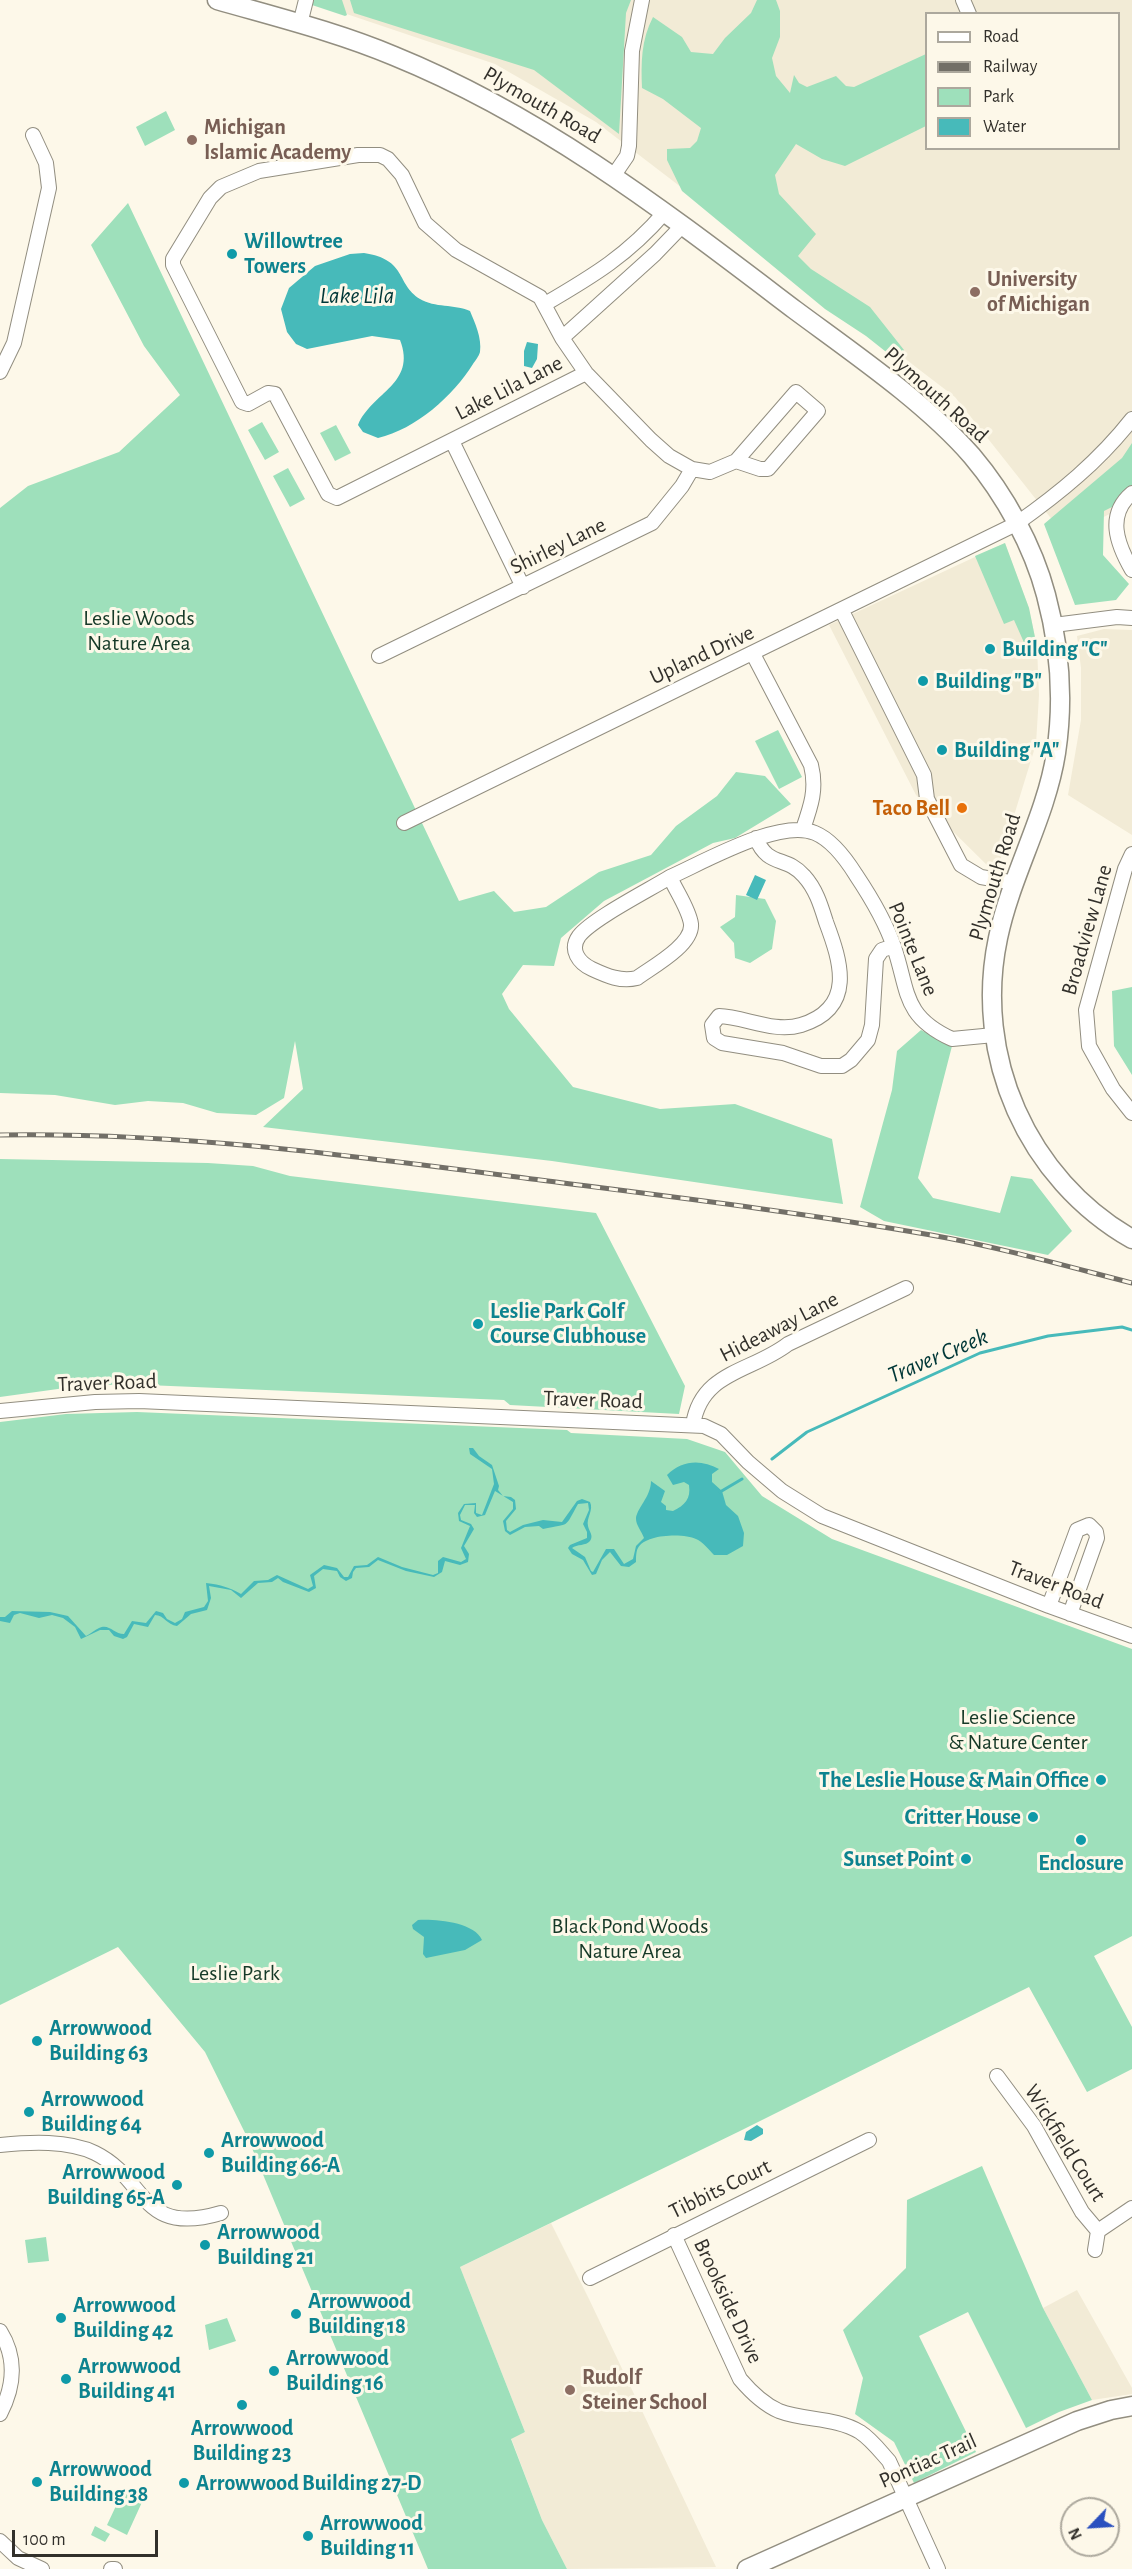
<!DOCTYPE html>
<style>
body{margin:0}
#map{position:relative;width:1132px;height:2569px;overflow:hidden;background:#fdf8e9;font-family:"Alegreya Sans",sans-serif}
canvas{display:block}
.legend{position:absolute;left:925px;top:12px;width:195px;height:138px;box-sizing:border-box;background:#fdf8e9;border:2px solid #aca89d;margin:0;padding:8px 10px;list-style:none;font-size:18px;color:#32302b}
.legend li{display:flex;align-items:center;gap:12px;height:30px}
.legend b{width:30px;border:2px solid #aca89d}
.north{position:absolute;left:1060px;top:2497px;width:60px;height:60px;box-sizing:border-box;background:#fdf8e9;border:2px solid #aca89d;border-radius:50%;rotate:245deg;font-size:16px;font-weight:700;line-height:24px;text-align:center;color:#32302b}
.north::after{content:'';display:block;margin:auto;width:21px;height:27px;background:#2a50bf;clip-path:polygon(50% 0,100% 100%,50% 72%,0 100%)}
.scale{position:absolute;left:12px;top:2530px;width:146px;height:27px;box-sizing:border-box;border:3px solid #32302b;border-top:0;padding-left:8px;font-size:18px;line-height:21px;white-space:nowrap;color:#32302b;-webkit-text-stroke:4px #fdf8e9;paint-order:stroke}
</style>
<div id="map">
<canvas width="1132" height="2569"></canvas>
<ul class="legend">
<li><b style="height:8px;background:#fff"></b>Road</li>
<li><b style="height:8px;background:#726f67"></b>Railway</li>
<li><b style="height:16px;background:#9ee0bb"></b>Park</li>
<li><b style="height:16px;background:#47baba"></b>Water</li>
</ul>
<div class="north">N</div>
<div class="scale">100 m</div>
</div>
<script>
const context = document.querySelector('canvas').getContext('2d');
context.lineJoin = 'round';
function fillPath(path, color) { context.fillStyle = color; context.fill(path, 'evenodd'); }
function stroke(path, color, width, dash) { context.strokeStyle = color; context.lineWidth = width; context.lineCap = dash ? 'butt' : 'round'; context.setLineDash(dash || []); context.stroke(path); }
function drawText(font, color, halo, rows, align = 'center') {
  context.font = font + ' "Alegreya Sans",sans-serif'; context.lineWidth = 6; context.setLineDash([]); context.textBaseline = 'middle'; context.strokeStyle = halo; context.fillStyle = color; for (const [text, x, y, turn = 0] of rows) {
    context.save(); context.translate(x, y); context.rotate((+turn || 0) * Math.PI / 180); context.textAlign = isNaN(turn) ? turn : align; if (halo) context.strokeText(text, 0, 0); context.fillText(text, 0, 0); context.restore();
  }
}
fillPath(new Path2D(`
 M 305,0 L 1132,0 L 1132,503 L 1065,536 L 955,397 L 596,122 L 495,64 ZM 926,14 L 1118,14 L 1118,148 L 926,148 Z
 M 1005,543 L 1029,608 L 1037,647 L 1039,695 L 1036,744 L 996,874 L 916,795 L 829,625 Z
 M 1104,629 L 1132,630 L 1132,835 L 1068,795 L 1081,720 L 1081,668 L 1077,636 Z
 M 551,2223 L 589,2299 L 716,2567 L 567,2569 L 542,2520 L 511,2438 L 525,2432 L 460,2267 Z
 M 1077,2290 L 1132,2388 L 1132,2394 L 1092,2400 L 1043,2308 Z`), '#f2ebd6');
fillPath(new Path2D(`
 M 314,0 L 342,0 L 347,15 L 345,16 L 312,5 Z
 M 350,0 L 631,0 L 626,13 L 619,134 L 534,70 L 354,13 Z
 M 757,0 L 776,0 L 780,11 L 780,37 L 772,58 L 776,76 L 790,93 L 794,75 L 799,83 L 807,87 L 836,76 L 846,86 L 854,87 L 926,54 L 926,126 L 845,166 L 822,159 L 796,144 L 775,175 L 779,194 L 816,234 L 798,256 L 811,269 L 870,307 L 904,350 L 900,363 L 866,336 L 825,309 L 682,191 L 667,160 L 667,149 L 690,148 L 697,141 L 701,128 L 663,99 L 642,88 C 641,63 641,40 653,17 L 682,37 L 691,52 L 713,54 L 725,38 L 751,13 Z
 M 166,111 L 175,130 L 145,146 L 136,127 Z
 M 128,203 L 459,901 L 494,891 L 514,912 L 546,907 L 599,872 L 651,855 L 676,826 L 717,796 L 736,772 L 765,776 L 791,804 L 735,838 L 713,843 L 604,901 L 561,938 L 554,966 L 523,965 L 502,994 L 509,1009 L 573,1087 L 660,1109 L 735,1104 L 832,1139 L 843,1204 L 552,1161 L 263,1127 L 303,1089 L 295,1041 L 284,1098 L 256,1115 L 217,1113 L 183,1103 L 148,1101 L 115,1105 L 55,1095 L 0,1093 L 0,508 L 28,486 L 119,452 L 180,395 L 144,346 L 91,245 Z
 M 262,422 L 279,452 L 265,460 L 248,430 Z
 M 336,425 L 351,453 L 335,461 L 320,433 Z
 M 1132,443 L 1132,497 L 1104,511 L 1103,555 L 1129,584 L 1116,600 L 1075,605 L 1044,524 L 1122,458 Z
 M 288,468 L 305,499 L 290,507 L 273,476 Z
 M 1005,543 L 1029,608 L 1037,647 L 1026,647 L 1014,620 L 1004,624 L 975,556 Z
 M 778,730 L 802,777 L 779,789 L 755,741 Z
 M 736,895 L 765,899 L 776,921 L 772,949 L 750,963 L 735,958 L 734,943 L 720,927 L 735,917 Z
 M 1132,987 L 1132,1075 L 1114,1046 L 1112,991 Z
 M 921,1030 L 952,1046 L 918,1178 L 933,1198 L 1000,1213 L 1011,1176 L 1032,1179 L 1072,1231 L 1048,1255 L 884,1221 L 860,1207 L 892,1090 L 897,1051 Z
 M 0,1159 L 208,1163 L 253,1166 L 290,1176 L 596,1213 L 685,1386 L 679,1414 L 510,1405 L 504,1400 L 123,1384 L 65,1388 L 0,1397 Z
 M 137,1412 L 567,1430 L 571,1433 L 687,1439 L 725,1452 L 762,1496 L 832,1539 L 1132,1649 L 1132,1936 L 1094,1956 L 1132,2027 L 1132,2069 L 1087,2092 L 1029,1987 L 740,2131 L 460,2267 L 525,2432 L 511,2439 L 542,2520 L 567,2569 L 428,2569 L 249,2141 L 205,2052 L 118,1947 L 0,2005 L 0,1422 L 66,1414 Z
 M 982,2166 L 1043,2308 L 1092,2400 L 1059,2412 L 1026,2428 L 968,2312 L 919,2336 L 976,2452 L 914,2483 L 894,2442 L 855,2414 L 863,2378 L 843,2330 L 906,2268 L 907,2200 Z
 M 46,2237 L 49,2261 L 28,2263 L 25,2240 Z
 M 227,2318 L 236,2341 L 209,2350 L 205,2325 Z
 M 123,2491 L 143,2500 L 127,2535 L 107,2525 Z
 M 95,2526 L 110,2534 L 105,2542 L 91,2535 Z`), '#9ee0bb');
fillPath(new Path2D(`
 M 364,253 C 408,260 395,283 420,299 C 435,308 454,304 470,311 C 475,323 482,338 480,352 C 479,356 475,361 473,364 C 453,396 416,429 378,438 L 363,432 L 358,425 C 372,392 417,384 400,340 L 372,336 L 307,349 L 296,344 L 287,332 L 281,309 L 289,288 L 315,266 L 350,254 Z
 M 527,342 L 538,344 L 537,359 L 532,368 L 524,366 L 524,351 Z
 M 755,875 L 766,880 L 757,900 L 746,895 Z
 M 469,1448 L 473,1448 L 479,1456 L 492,1465 L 499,1486 L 498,1490 L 503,1496 L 511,1497 L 515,1500 L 516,1509 L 506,1521 L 507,1530 L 510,1532 L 523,1525 L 543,1520 L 562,1522 L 577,1501 L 582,1499 L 590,1502 C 594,1510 586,1518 588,1526 C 589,1532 594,1535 590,1541 C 586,1546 577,1544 572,1548 L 585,1557 L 591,1571 L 593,1572 L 606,1549 L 614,1549 L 624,1564 L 633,1559 L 636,1546 L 644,1538 C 642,1532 636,1525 636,1519 C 636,1509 651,1497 651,1481 L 665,1491 L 661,1502 L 666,1506 L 666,1510 L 673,1511 C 685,1505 691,1499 689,1485 L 684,1482 L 673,1485 L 667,1475 C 682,1460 701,1459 719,1469 L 712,1474 L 712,1482 L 722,1491 L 726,1505 L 738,1516 L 744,1533 L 743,1546 L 727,1555 L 714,1555 C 709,1550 703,1542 696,1539 C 684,1533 645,1534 638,1548 C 636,1551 636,1558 636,1562 L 629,1567 L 621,1566 L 610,1552 L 602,1560 L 596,1574 L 592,1575 L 583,1560 L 572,1554 L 568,1548 L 570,1545 L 587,1538 L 587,1532 L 583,1524 L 589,1510 L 588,1503 L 578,1504 C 564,1529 571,1523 543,1529 L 539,1526 L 525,1527 L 510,1535 L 505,1531 L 503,1521 L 513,1509 L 513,1502 L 495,1491 L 485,1515 L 477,1517 L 474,1513 L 475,1505 L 465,1505 L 460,1515 L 461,1520 L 471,1524 L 474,1529 L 464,1546 L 469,1554 L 468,1562 L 460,1565 L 445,1561 L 442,1572 L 434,1577 L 406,1571 L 378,1560 L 369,1567 L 356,1568 L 353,1572 L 352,1578 L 346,1581 L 340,1577 L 337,1571 L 323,1569 L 314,1576 L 316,1588 L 309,1592 L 283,1582 L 278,1578 L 272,1582 L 258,1583 L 241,1598 L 231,1590 L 209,1586 L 211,1598 L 207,1610 L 191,1614 L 177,1626 C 167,1625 164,1615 155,1615 L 148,1627 L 134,1624 L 127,1637 L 123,1639 L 114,1636 L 109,1630 L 100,1630 L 81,1639 L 75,1627 L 63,1618 L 52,1615 L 39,1618 L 20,1613 L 14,1615 L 10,1623 L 0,1621 L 0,1617 L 5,1617 L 12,1611 L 50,1612 L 68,1616 L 86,1636 C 90,1634 95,1630 99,1628 C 109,1623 114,1634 124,1634 L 132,1621 L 146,1623 L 156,1611 L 163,1613 L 167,1619 L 175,1623 L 182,1619 L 185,1612 L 204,1607 L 208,1601 L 206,1583 C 222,1585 228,1587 241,1594 L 254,1581 L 268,1580 L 277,1575 L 308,1589 L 313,1586 L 310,1575 L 324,1565 L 337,1568 L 344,1577 L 348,1577 L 354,1566 L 367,1565 L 378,1557 L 402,1567 L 433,1575 L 438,1573 L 438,1561 L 443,1557 L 461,1562 L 466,1559 L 461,1548 L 470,1526 L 459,1521 L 458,1513 L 464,1504 L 476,1503 L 476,1513 L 482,1515 L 494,1484 L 492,1469 L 470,1454 Z
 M 418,1920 C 436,1919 474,1922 482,1940 L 465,1950 L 426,1958 L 423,1954 L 424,1937 L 413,1929 L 412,1925 Z
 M 757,2125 L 763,2129 L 763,2134 L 751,2141 L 744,2140 L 746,2132 Z`), '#47baba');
stroke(new Path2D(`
 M 772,1459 L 807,1432 L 980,1353 L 1048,1336 L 1122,1327 L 1132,1330
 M 720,1492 L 742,1479`), '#47baba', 3);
const minor = new Path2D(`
 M 963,0 L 969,14
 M 300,24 L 306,0
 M 614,175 L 627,156 L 629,146 L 632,51 L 642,0
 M 545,304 C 593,276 628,255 665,212
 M 562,338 L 655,254 L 682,226
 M 0,372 L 14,343 L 49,188 L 46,163 L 33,135
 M 586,373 L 337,498 L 328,494 L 275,394 L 268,393 L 248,404 L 242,402 L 173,265 L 173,259 L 210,198 L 221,187 L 259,171 L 358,155 L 380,155 L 388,159 L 402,175 L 425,223 L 456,250 L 540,297 L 562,338 L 586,373 L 651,440 L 669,456 L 692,469
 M 452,441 L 523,587
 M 1132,493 C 1106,515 1117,544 1132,570
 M 842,611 L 924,775 L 927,799 L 961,865 L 981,877 L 1015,883
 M 1054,625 L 1117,617 L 1132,618
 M 753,654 L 811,765 C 817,789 811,806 803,829
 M 379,656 L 652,523 L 682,486 L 692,469 L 710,472 L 736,461 L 796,392 L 818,411 L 768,469 L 760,469 L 736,461
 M 404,823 L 1016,524 C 1060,493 1099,461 1132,419
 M 756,838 C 768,868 786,855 804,876 C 816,889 821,906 826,922 C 841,962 856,1008 801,1025 C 774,1033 745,1017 719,1016 L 712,1025 L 714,1038 L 722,1043 L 783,1053 L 821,1066 L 842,1066 L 851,1060 L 868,1040 L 872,1025 L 876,959 L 882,950 L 894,946
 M 1132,854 L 1125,869 L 1086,1010 L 1089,1046 L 1113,1089 L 1132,1113
 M 670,877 C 704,862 780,818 815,833 C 832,840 846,859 856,875 C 870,896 886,923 894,947 C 909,991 902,1016 952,1039 L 994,1035
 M 670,877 C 676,891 689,909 691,924 C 693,945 652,967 637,978 C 621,982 607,976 592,969 C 579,963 569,950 579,936 C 592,919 649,890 670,877 Z
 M 0,1411 L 95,1402 L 139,1401 L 704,1426 L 721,1434 L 748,1462 L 782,1491 L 822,1516 L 1049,1606 L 1132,1636
 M 693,1425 C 701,1371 752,1372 788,1344 L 906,1288
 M 1049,1606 L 1077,1530 L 1089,1525 L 1096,1532 L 1097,1538 L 1070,1614
 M 997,2076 L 1034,2126 L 1082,2212 L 1098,2231 L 1132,2208
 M 0,2145 C 30,2142 68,2140 95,2153 C 148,2179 139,2237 221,2213
 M 674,2235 L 740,2379 C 751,2392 763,2404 779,2411 C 805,2421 835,2417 860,2432 C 871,2439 880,2451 889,2461 L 938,2569
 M 1095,2250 L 1098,2231
 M 590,2278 L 869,2140
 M 0,2331 C 17,2358 14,2387 0,2414
 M 0,2541 L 18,2558 L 42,2569
 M 111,2569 L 115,2569`);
const major = new Path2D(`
 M 217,0 C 276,17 337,32 394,56 C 544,117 667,213 795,310 C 853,353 925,402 972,456 C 1005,495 1033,546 1046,595 C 1060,647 1064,700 1056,753 C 1046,817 1011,875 998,938 C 973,1056 1027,1179 1132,1239
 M 747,2569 L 1077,2421 L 1111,2410 L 1132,2406`);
stroke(minor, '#928e80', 16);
stroke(major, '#928e80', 21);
stroke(minor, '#fff', 14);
stroke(major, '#fff', 18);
const rail = new Path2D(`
 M 0,1135 C 179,1132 355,1156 532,1179 C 665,1196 799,1212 931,1235 C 999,1247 1066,1266 1132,1283`);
stroke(rail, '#726f67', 5);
stroke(rail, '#fdf8e9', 3, [9]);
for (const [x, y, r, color] of [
 [192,140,6,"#8d6e63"],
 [232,254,6,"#0f9aa8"],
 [975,292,6,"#8d6e63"],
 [990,649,6,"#0f9aa8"],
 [923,681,6,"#0f9aa8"],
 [942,750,6,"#0f9aa8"],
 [962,808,6,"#e8710a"],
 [478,1324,6,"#0f9aa8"],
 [1101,1780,6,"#0f9aa8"],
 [1033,1817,6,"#0f9aa8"],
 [1081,1840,6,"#0f9aa8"],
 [966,1859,6,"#0f9aa8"],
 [37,2041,6,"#0f9aa8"],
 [29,2112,6,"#0f9aa8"],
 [209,2153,6,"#0f9aa8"],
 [177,2185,6,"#0f9aa8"],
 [205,2245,6,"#0f9aa8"],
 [296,2314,6,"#0f9aa8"],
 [61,2318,6,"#0f9aa8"],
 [274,2371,6,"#0f9aa8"],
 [66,2379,6,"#0f9aa8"],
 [570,2390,6,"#8d6e63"],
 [242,2405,6,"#0f9aa8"],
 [37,2482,6,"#0f9aa8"],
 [184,2483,6,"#0f9aa8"],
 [308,2536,6,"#0f9aa8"]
]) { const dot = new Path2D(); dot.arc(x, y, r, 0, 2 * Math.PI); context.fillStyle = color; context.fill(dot); stroke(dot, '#fdf8e9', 2); }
drawText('22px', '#32302b', '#fdf8e9', [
 ["Plymouth Road",542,105,30],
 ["Lake Lila Lane",509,388,-27],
 ["Plymouth Road",936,395,42],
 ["Shirley Lane",558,546,-26],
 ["Upland Drive",702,655,-25],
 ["Plymouth Road",995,877,-73],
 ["Broadview Lane",1087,930,-74],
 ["Pointe Lane",913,949,68],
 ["Hideaway Lane",779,1327,-27],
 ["Traver Road",107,1383,-2],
 ["Traver Road",593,1400,2],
 ["Traver Road",1056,1585,21],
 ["Wickfield Court",1065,2143,58],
 ["Tibbits Court",720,2189,-26],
 ["Brookside Drive",728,2301,65],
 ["Pontiac Trail",928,2461,-24]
]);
drawText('bold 22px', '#785e54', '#fdf8e9', [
 ["Michigan",204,127],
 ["Islamic Academy",204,152],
 ["University",987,279],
 ["of Michigan",987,304],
 ["Rudolf",582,2377],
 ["Steiner School",582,2402]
], 'left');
drawText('bold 22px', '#0d838f', '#fdf8e9', [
 ["Willowtree",244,241],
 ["Towers",244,266],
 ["Building \"C\"",1002,649],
 ["Building \"B\"",935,681],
 ["Building \"A\"",954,750],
 ["Leslie Park Golf",490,1311],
 ["Course Clubhouse",490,1336],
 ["The Leslie House & Main Office",1089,1780,"right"],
 ["Critter House",1021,1817,"right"],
 ["Sunset Point",954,1859,"right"],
 ["Enclosure",1081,1863,"center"],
 ["Arrowwood",49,2028],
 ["Building 63",49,2053],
 ["Arrowwood",41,2099],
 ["Building 64",41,2124],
 ["Arrowwood",221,2140],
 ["Building 66-A",221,2165],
 ["Arrowwood",165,2172,"right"],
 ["Building 65-A",165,2197,"right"],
 ["Arrowwood",217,2232],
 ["Building 21",217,2257],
 ["Arrowwood",308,2301],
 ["Building 18",308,2326],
 ["Arrowwood",73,2305],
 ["Building 42",73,2330],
 ["Arrowwood",286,2358],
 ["Building 16",286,2383],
 ["Arrowwood",78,2366],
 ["Building 41",78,2391],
 ["Arrowwood",242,2428,"center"],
 ["Building 23",242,2453,"center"],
 ["Arrowwood",49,2469],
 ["Building 38",49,2494],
 ["Arrowwood Building 27-D",196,2483],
 ["Arrowwood",320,2523],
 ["Building 11",320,2548]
], 'left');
drawText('22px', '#153927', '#fdf8e9', [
 ["Leslie Woods",139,618],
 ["Nature Area",139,643],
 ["Leslie Science",1018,1717],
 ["& Nature Center",1018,1742],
 ["Black Pond Woods",630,1926],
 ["Nature Area",630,1951],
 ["Leslie Park",235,1973]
]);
drawText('bold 22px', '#c56008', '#fdf8e9', [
 ["Taco Bell",950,808]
], 'right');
drawText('italic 24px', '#003737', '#fdf8e9', [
 ["Lake Lila",357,296],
 ["Traver Creek",938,1356,-23]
]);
</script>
